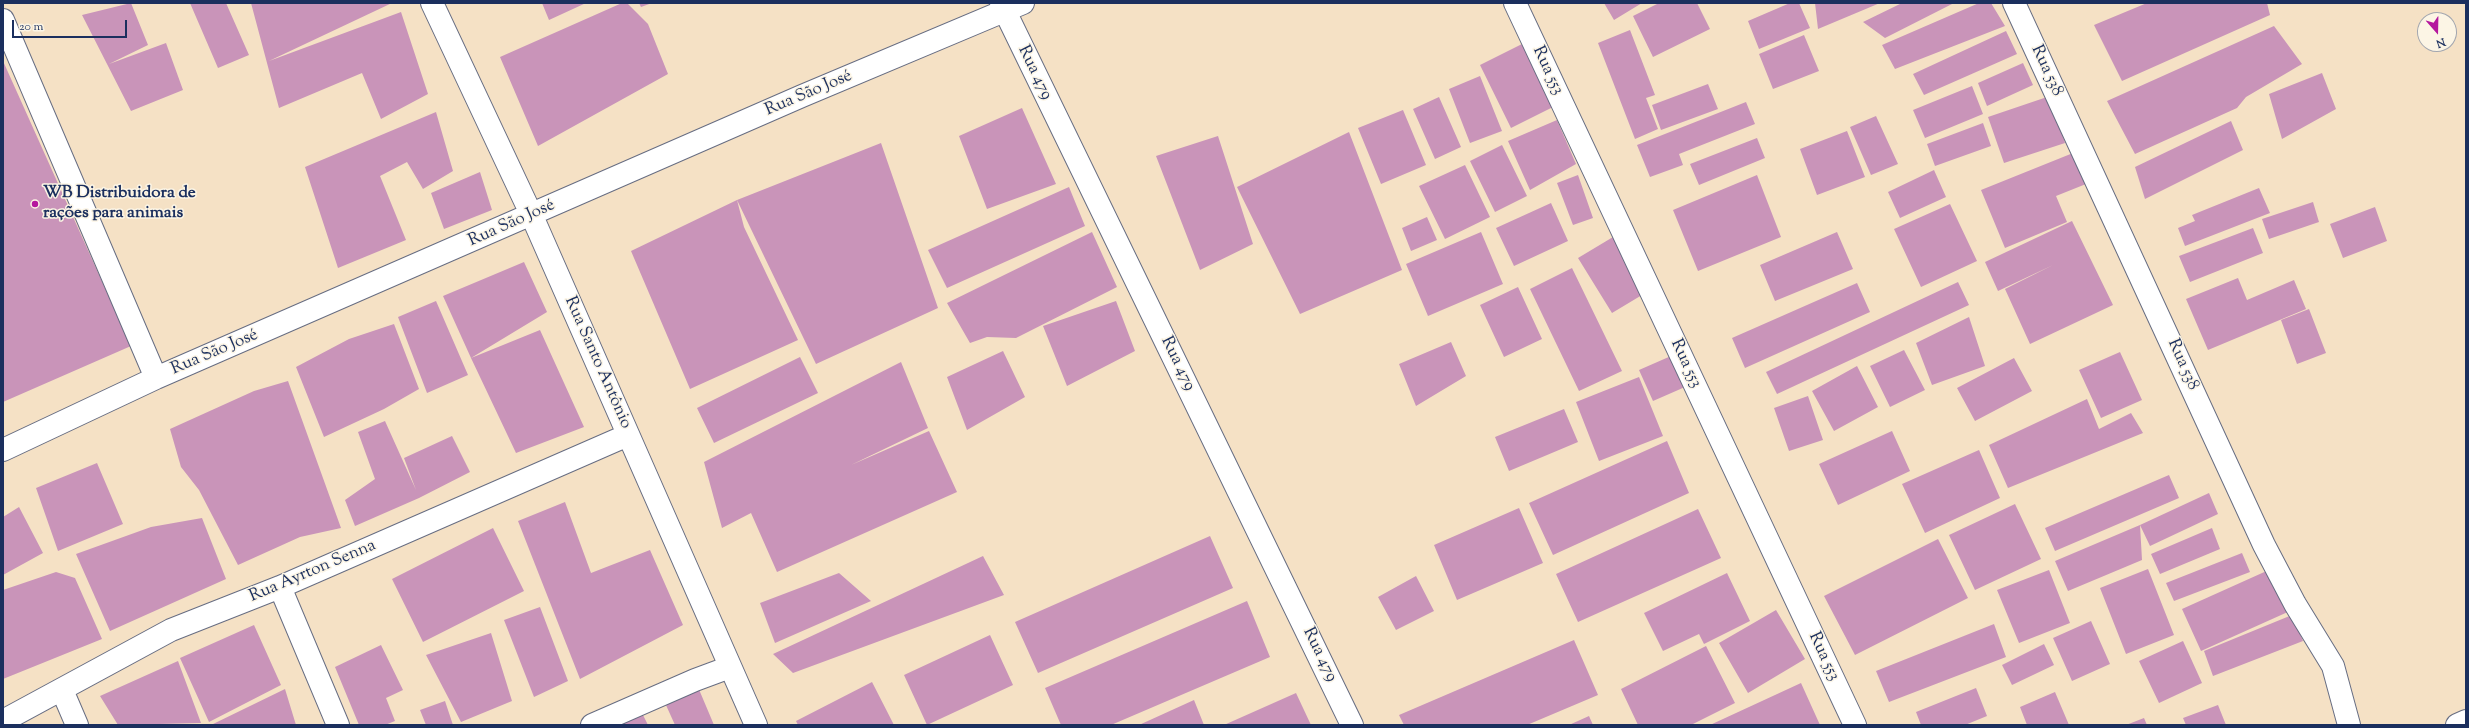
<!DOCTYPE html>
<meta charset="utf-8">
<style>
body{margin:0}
#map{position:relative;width:2469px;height:728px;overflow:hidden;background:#f5e1c5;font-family:"Sorts Mill Goudy",serif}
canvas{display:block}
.frame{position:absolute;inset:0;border:4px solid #1b2f5e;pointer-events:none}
.north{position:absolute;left:2417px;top:12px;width:40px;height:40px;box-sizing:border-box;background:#fcf5e5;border:1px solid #a2a6af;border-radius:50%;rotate:160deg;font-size:11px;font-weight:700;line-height:16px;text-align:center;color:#1b2f5e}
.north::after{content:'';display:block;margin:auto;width:14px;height:18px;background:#b5179e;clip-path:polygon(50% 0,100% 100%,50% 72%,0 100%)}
.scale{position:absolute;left:12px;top:20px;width:115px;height:18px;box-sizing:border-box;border:2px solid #1b2f5e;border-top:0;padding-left:5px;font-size:12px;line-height:14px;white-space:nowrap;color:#1b2f5e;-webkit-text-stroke:3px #fcf5e5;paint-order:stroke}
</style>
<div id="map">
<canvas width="2469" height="728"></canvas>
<div class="frame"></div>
<div class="north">N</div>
<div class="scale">20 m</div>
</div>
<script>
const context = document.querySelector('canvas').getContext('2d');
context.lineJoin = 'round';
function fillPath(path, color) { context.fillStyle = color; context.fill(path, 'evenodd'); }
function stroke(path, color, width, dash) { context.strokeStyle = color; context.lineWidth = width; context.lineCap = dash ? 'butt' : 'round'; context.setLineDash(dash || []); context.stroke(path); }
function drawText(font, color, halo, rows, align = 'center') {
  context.font = font + ' "Sorts Mill Goudy",serif'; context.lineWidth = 3; context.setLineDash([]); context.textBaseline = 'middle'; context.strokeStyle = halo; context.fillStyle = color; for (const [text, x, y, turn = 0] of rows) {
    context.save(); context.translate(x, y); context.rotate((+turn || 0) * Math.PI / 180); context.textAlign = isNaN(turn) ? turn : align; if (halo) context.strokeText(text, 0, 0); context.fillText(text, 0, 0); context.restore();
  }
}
fillPath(new Path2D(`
 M 131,3 L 148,45 L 109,64 L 166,43 L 183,90 L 131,111 L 82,15 Z
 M 190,3 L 226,3 L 249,55 L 218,68 Z
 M 251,3 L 392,3 L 269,61 L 401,12 L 428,94 L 381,119 L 362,73 L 279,108 Z
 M 542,3 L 586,3 L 549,20 Z
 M 622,3 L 627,3 L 648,24 L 668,74 L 538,146 L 500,57 Z
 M 639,3 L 652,3 L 641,7 Z
 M 1604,3 L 1642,3 L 1614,20 Z
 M 1659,3 L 1697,3 L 1710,29 L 1653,57 L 1633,16 Z
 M 1790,3 L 1799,3 L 1810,28 L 1759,49 L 1748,21 Z
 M 1815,3 L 1880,3 L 1818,29 Z
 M 1902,3 L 1954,3 L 1885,38 L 1863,22 Z
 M 1979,3 L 1991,3 L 2005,26 L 1895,69 L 1882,45 Z
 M 2147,3 L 2267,3 L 2270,15 L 2122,81 L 2094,25 Z
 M 2274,26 L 2302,64 L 2246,97 L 2237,108 L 2135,154 L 2107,101 Z
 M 1630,30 L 1655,95 L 1646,98 L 1658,129 L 1635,139 L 1598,43 Z
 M 2006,31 L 2017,54 L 1924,95 L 1913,74 Z
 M 1804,35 L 1819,71 L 1773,89 L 1759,54 Z
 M 1522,44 L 1553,107 L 1511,128 L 1480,65 Z
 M 3,61 L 131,346 L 3,402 Z
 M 2023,63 L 2033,85 L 1987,106 L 1978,83 Z
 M 2322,73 L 2336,109 L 2282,139 L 2269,94 Z
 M 1480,76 L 1502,131 L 1470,143 L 1449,89 Z
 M 1708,84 L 1718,109 L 1661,130 L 1652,105 Z
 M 1972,86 L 1983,114 L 1925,138 L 1913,110 Z
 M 2050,96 L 2065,143 L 2004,163 L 1988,117 Z
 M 1439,97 L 1461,147 L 1435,159 L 1413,109 Z
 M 1746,102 L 1755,124 L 1679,154 L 1683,165 L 1650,177 L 1637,145 Z
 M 1022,108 L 1056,184 L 987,209 L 959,136 Z
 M 1403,110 L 1426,165 L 1381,184 L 1358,128 Z
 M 436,112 L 453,171 L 423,189 L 407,162 L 380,176 L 406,240 L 338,268 L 305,167 Z
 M 1876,116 L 1898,164 L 1871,175 L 1850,127 Z
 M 1557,120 L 1576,164 L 1530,190 L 1508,141 Z
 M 2231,121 L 2243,150 L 2145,199 L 2135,167 Z
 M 1983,123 L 1991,146 L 1935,166 L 1927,144 Z
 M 1847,131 L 1865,177 L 1817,195 L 1800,149 Z
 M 1349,132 L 1402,270 L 1300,314 L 1237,187 Z
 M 1218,136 L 1253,244 L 1200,270 L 1156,156 Z
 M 1757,138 L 1765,158 L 1699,185 L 1690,164 Z
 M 881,143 L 938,308 L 816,364 L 737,200 L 744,227 L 798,340 L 690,389 L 631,251 L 737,200 Z
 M 1502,145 L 1527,196 L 1495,212 L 1470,161 Z
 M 2078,151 L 2091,182 L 2056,196 L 2067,222 L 2005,248 L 1981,190 Z
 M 1465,165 L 1490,217 L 1445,239 L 1419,186 Z
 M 1934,170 L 1946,197 L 1900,218 L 1888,192 Z
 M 480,172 L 492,210 L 444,229 L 431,193 Z
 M 1578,175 L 1593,218 L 1573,225 L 1557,183 Z
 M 1757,175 L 1781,237 L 1698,271 L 1673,210 Z
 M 1069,187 L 1085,226 L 947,288 L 928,250 Z
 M 2259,188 L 2270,213 L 2185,246 L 2178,228 L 2195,221 L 2192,215 Z
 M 2313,202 L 2319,222 L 2269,239 L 2262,219 Z
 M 1551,203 L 1568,241 L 1514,266 L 1496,228 Z
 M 1950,204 L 1977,261 L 1921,287 L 1894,229 Z
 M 2375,207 L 2387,241 L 2343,258 L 2330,224 Z
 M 1427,217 L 1437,240 L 1411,251 L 1402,228 Z
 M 2072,221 L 2113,305 L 2030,344 L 2005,289 L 2053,265 L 1998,291 L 1985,262 Z
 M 2253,228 L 2263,253 L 2190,282 L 2179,256 Z
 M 1092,232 L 1117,287 L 1016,338 L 987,337 L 970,343 L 947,303 Z
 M 1481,232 L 1503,284 L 1428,316 L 1406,264 Z
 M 1837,232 L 1853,269 L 1775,301 L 1760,265 Z
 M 1613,237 L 1647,292 L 1612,313 L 1578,258 Z
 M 524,262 L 547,312 L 471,358 L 443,296 Z
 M 1572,268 L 1622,371 L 1579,391 L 1530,289 Z
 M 2238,278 L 2247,300 L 2294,280 L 2306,309 L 2208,350 L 2186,299 Z
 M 1958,282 L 1969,305 L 1777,394 L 1766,372 Z
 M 1857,283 L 1870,312 L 1745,368 L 1732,338 Z
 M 1518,287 L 1542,339 L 1504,357 L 1480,305 Z
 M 436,301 L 468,375 L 427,393 L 398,317 Z
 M 1116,301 L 1135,351 L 1067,386 L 1043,326 Z
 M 2309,309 L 2326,353 L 2297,364 L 2281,320 Z
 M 1969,317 L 1985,366 L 1932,385 L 1916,343 Z
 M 394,324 L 419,389 L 384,409 L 324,437 L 296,367 L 349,339 Z
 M 540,330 L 584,427 L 516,453 L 471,358 Z
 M 1451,342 L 1466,376 L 1416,406 L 1399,364 Z
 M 1904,350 L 1925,390 L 1890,407 L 1870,366 Z
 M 1003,351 L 1025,397 L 967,430 L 947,377 Z
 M 2120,352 L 2142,400 L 2101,418 L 2079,370 Z
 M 1671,356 L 1685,387 L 1653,401 L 1639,370 Z
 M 800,357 L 818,393 L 714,443 L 697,408 Z
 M 2014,358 L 2032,391 L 1975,421 L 1957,388 Z
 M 901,362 L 928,428 L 851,465 L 929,431 L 957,492 L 777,572 L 751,513 L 722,528 L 704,462 Z
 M 1857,366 L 1878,407 L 1834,431 L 1812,391 Z
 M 1639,377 L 1663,436 L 1599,461 L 1576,402 Z
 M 288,381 L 341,528 L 300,537 L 238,565 L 199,490 L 181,467 L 170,429 L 254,391 Z
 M 1808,396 L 1823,440 L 1789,451 L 1774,408 Z
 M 2087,399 L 2099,429 L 2131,413 L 2143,433 L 2008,488 L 1989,445 Z
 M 1564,409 L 1578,442 L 1509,471 L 1495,437 Z
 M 385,421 L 416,490 L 404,458 L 452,436 L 470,472 L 419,498 L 355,526 L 345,500 L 375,479 L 358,432 Z
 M 1892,431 L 1910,471 L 1838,505 L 1819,464 Z
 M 1667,441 L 1689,493 L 1553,555 L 1529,503 Z
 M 1979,450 L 2000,498 L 1925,533 L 1902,484 Z
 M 97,463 L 123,524 L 58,551 L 36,488 Z
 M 2169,475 L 2179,498 L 2055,551 L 2045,528 Z
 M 2209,493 L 2218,514 L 2150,546 L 2140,525 Z
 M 565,502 L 591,573 L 650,550 L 683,625 L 580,679 L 518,521 Z
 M 2015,504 L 2041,559 L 1975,590 L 1949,535 Z
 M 19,507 L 43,553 L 3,575 L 3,517 Z
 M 1519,508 L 1543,563 L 1457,600 L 1434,545 Z
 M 1698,509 L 1721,558 L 1578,622 L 1556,574 Z
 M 202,518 L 226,579 L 110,631 L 76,554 L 151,527 Z
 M 2140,525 L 2142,560 L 2068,591 L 2055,561 Z
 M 493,528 L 524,591 L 423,642 L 392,579 Z
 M 2212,528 L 2220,549 L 2160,574 L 2151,554 Z
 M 1210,536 L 1233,588 L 1038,673 L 1015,622 Z
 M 1938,539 L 1968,598 L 1855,655 L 1824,596 Z
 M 2242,553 L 2250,572 L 2174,601 L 2166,583 Z
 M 983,556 L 1004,595 L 793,673 L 773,654 Z
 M 2148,569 L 2174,635 L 2126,654 L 2100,588 Z
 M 2271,569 L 2290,611 L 2201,651 L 2182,609 Z
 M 2049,570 L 2070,623 L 2019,643 L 1997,590 Z
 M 56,572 L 75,578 L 102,639 L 3,679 L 3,590 Z
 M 839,573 L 871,601 L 775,643 L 760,603 Z
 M 1727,573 L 1750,621 L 1704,644 L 1699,634 L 1663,651 L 1644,613 Z
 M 1416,576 L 1434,611 L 1396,630 L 1378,597 Z
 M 1247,601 L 1270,657 L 1111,725 L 1061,725 L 1045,688 Z
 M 540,607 L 568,681 L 534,697 L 504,620 Z
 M 1776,610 L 1805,659 L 1748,693 L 1719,643 Z
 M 2292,615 L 2303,641 L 2213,676 L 2204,651 Z
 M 2091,621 L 2110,664 L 2072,681 L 2053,638 Z
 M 1994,624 L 2006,657 L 1889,702 L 1876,671 Z
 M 254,625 L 281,685 L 209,722 L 180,658 Z
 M 491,633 L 512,701 L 461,722 L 426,655 Z
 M 990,635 L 1013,685 L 927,725 L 904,675 Z
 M 1574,640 L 1598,695 L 1527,725 L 1404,725 L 1399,715 Z
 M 2183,641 L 2202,683 L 2159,703 L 2139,661 Z
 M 2044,644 L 2054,665 L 2012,685 L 2002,665 Z
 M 381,645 L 403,690 L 386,698 L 395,721 L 385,725 L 359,725 L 335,667 Z
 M 1706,646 L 1735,703 L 1691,725 L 1638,725 L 1621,689 Z
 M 178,661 L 201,723 L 118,725 L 100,696 Z
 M 695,680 L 714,725 L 675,725 L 661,694 Z
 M 872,682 L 894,725 L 798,725 L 796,721 Z
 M 1801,683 L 1820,725 L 1710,725 Z
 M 1976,688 L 1987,716 L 1965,725 L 1921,725 L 1916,712 Z
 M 285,689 L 296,725 L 211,725 Z
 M 2055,692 L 2069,725 L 2027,725 L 2020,707 Z
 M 1296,693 L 1311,725 L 1224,725 Z
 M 1194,700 L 1204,725 L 1139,725 Z
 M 445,701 L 453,725 L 426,725 L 420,710 Z
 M 2218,705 L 2226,725 L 2186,725 L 2183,718 Z
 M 643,715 L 648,725 L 620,725 Z
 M 1589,716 L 1593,725 L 1569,725 Z
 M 2144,718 L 2147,725 L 2126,725 Z`), '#c994b9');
const street = new Path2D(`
 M 432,3 L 532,216 L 756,725
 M 1001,3 L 1352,725
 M 1515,3 L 1855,725
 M 2014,3 L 2264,545 L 2295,604 L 2333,666 L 2349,725
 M 3,20 L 156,378
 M 3,450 L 156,378 L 802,96 L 1023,3
 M 280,587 L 338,725
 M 62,690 L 77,725
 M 3,721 L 171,630 L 280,587 L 628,435
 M 592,725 L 695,680 L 730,667
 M 2457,725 L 2466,721`);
stroke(street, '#676d82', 24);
stroke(street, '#fff', 22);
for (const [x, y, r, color] of [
 [35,204,4,"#b5179e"]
]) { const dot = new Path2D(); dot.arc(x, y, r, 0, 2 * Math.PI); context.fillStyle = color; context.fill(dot); stroke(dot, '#fcf5e5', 1.5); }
drawText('17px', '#1b2f5e', '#fcf5e5', [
 ["Rua 553",1547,71,65],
 ["Rua 538",2046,71,65],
 ["Rua 479",1034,73,64],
 ["Rua São José",809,94,-23],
 ["Rua São José",512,224,-24],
 ["Rua São José",215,353,-23],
 ["Rua Santo Antônio",597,363,66],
 ["Rua 479",1177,364,64],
 ["Rua 553",1685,364,65],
 ["Rua 538",2182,365,66],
 ["Rua Ayrton Senna",313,572,-23],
 ["Rua 479",1319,655,64],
 ["Rua 553",1823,657,65]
]);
drawText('bold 17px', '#1b2f5e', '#fcf5e5', [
 ["WB Distribuidora de",43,194],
 ["rações para animais",43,214]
], 'left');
</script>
